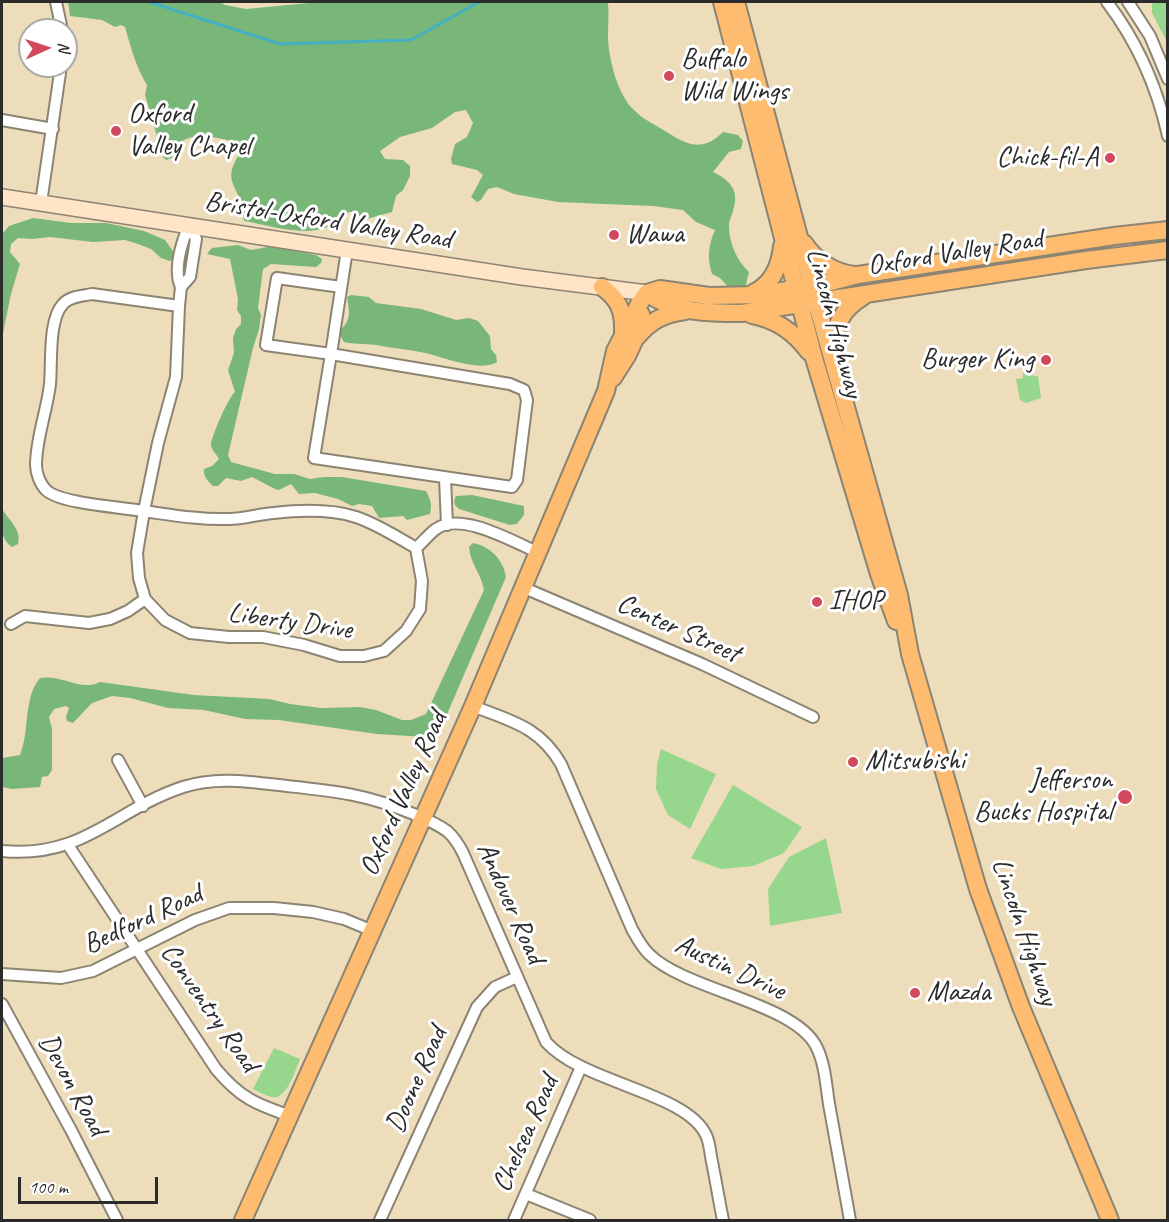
<!DOCTYPE html>
<style>
body{margin:0}
#map{position:relative;width:1169px;height:1222px;overflow:hidden;background:#edb;font-family:Caveat,sans-serif}
canvas{display:block}
.frame{position:absolute;inset:0;border:3px solid #2b2b2b;pointer-events:none}
.north{position:absolute;left:18px;top:18px;width:60px;height:60px;box-sizing:border-box;background:#fff;border:2px solid #aaa;border-radius:50%;rotate:87deg;font-size:16px;font-weight:700;line-height:24px;text-align:center;color:#2b2b2b}
.north::after{content:'';display:block;margin:auto;width:21px;height:27px;background:#d1495b;clip-path:polygon(50% 0,100% 100%,50% 72%,0 100%)}
.scale{position:absolute;left:18px;top:1177px;width:140px;height:27px;box-sizing:border-box;border:3px solid #2b2b2b;border-top:0;padding-left:8px;font-size:18px;line-height:21px;white-space:nowrap;color:#2b2b2b;-webkit-text-stroke:4px #fff;paint-order:stroke}
</style>
<div id="map">
<canvas width="1169" height="1222"></canvas>
<div class="frame"></div>
<div class="north">N</div>
<div class="scale">100 m</div>
</div>
<script>
const context = document.querySelector('canvas').getContext('2d');
context.lineJoin = 'round';
function fillPath(path, color) { context.fillStyle = color; context.fill(path, 'evenodd'); }
function stroke(path, color, width, dash) { context.strokeStyle = color; context.lineWidth = width; context.lineCap = dash ? 'butt' : 'round'; context.setLineDash(dash || []); context.stroke(path); }
function drawText(font, color, halo, rows, align = 'center') {
  context.font = font + ' Caveat,sans-serif'; context.lineWidth = 6; context.setLineDash([]); context.textBaseline = 'middle'; context.strokeStyle = halo; context.fillStyle = color; for (const [text, x, y, turn = 0] of rows) {
    context.save(); context.translate(x, y); context.rotate((+turn || 0) * Math.PI / 180); context.textAlign = isNaN(turn) ? turn : align; if (halo) context.strokeText(text, 0, 0); context.fillText(text, 0, 0); context.restore();
  }
}
fillPath(new Path2D(`
 M 1156,2 L 1167,2 L 1167,42 L 1152,13 L 1152,4 Z
 M 1032,369 L 1033,376 L 1038,376 L 1041,398 L 1026,403 L 1020,400 L 1016,379 L 1023,378 L 1023,371 Z
 M 661,749 L 716,774 L 690,829 L 668,815 L 656,789 L 657,765 Z
 M 733,785 L 802,827 L 784,853 L 753,866 L 721,869 L 691,858 Z
 M 826,838 L 842,913 L 770,926 L 768,889 L 789,857 Z
 M 274,1048 L 300,1059 C 295,1070 287,1100 272,1097 C 266,1096 259,1092 253,1089 Z`), '#96d68d');
fillPath(new Path2D(`
 M 68,2 L 220,2 L 225,5 L 246,9 L 319,2 L 608,2 C 609,14 608,26 608,39 C 609,60 618,97 635,111 C 645,121 658,126 670,134 C 690,147 705,150 723,132 L 738,135 L 743,141 L 741,149 L 729,152 L 713,172 C 728,179 739,189 734,207 C 733,213 729,220 729,226 C 729,243 737,261 749,272 L 745,289 L 730,289 L 720,278 L 712,274 C 707,258 708,246 715,230 L 696,222 L 683,210 L 653,206 L 558,202 L 514,194 L 497,187 L 488,189 L 481,200 L 477,202 L 471,197 L 483,175 L 477,170 L 452,164 L 451,159 L 455,144 L 467,137 L 473,123 L 466,110 L 455,112 L 432,128 L 400,137 L 380,151 L 385,159 L 403,160 L 410,166 L 410,176 L 403,190 L 396,196 L 392,212 L 363,220 L 356,212 L 349,212 C 322,244 279,227 244,221 C 243,214 243,207 241,201 C 232,181 226,177 238,156 L 231,141 C 212,137 192,131 176,146 L 176,153 L 174,157 L 166,160 L 163,157 L 145,95 L 147,85 C 136,67 131,48 125,27 L 121,25 L 115,27 L 102,20 L 70,16 Z
 M 33,218 L 71,223 L 106,223 L 144,231 L 165,240 L 175,254 L 173,259 L 170,261 L 161,258 L 151,249 L 138,244 L 125,240 L 93,242 L 50,237 L 32,239 L 18,238 L 11,244 L 10,252 L 20,264 L 11,294 L 2,338 L 2,234 L 9,226 Z
 M 238,245 L 251,250 L 268,247 L 279,248 L 316,255 L 322,259 L 321,263 L 316,267 L 271,264 L 263,269 L 258,308 L 261,315 L 259,329 L 253,348 L 228,455 L 231,462 L 275,474 L 294,474 L 310,479 L 324,477 L 342,477 L 426,491 C 431,500 432,505 430,514 L 407,520 L 403,516 L 379,518 L 372,506 L 359,504 L 352,506 L 338,499 L 315,493 L 299,494 L 291,484 L 279,490 L 275,489 L 252,477 L 241,481 L 226,478 L 218,486 L 213,486 C 208,481 203,477 204,469 L 212,466 L 219,459 C 217,455 212,450 211,446 C 210,439 229,396 235,392 L 228,370 L 234,353 L 233,338 L 236,329 L 241,324 L 241,316 L 237,310 L 238,299 L 230,259 L 207,254 L 212,248 Z
 M 351,295 L 369,297 L 376,303 L 421,309 L 456,320 L 469,318 L 478,321 L 490,336 L 491,349 L 496,355 L 497,362 C 482,372 448,359 433,355 C 416,350 398,349 381,346 C 369,343 357,345 344,342 L 341,337 L 341,329 C 352,320 349,310 347,297 Z
 M 472,495 L 524,506 L 524,515 L 517,524 L 510,525 L 459,509 C 454,505 453,502 456,496 Z
 M 2,509 C 9,520 22,530 18,544 L 12,547 C 0,539 1,524 2,509 Z
 M 473,543 C 491,547 503,559 506,577 L 439,733 L 426,737 L 377,734 L 279,720 L 245,719 L 204,710 L 168,708 L 130,698 L 112,696 L 92,703 L 73,723 L 67,721 L 66,717 L 69,708 L 66,706 L 54,709 L 49,717 L 52,729 L 52,770 L 48,776 L 42,777 L 40,787 L 12,789 L 2,787 L 2,758 L 20,755 C 30,731 23,698 40,678 C 63,674 80,692 100,682 L 194,695 L 269,699 L 290,704 L 321,708 L 360,707 L 376,710 L 402,720 L 411,720 L 426,714 L 484,590 C 481,573 470,563 469,547 Z`), '#78b778');
stroke(new Path2D(`
 M 149,2 L 280,44 L 411,40 L 479,2`), '#44b0c2', 3);
const minor = new Path2D(`
 M 56,2 L 62,30
 M 1107,2 C 1138,43 1157,86 1168,136
 M 1128,2 L 1150,36 L 1168,79
 M 2,120 L 53,129
 M 41,203 L 61,66
 M 181,287 L 190,277 L 196,239 L 189,225
 M 181,287 C 173,270 182,242 189,225
 M 341,287 L 277,278 L 266,345 L 331,354 L 347,250
 M 179,306 L 92,294 C 82,296 70,296 63,304 C 48,320 52,363 50,384 C 47,411 36,438 36,465 C 36,473 40,484 46,490 C 61,504 121,507 143,511 C 172,515 200,520 229,519 C 244,519 259,514 274,513 C 300,510 331,509 356,517 C 377,524 397,537 416,548 L 422,581 L 420,609 L 406,631 L 384,651 L 364,656 L 340,656 L 304,645 L 263,637 L 229,637 L 190,633 L 165,620 L 145,599 L 139,578 L 137,553 L 144,511 L 158,443 L 176,377 L 179,306 L 181,287
 M 331,354 L 510,384 L 524,390 L 527,400 L 517,480 L 512,487 L 314,458 Z
 M 445,478 L 447,525
 M 416,548 C 423,542 429,534 436,529 C 460,511 512,541 537,552
 M 522,587 L 702,664 L 813,717
 M 11,624 L 25,616 L 89,623 L 110,619 L 128,611 L 145,599
 M 473,706 C 510,721 539,726 561,764 L 632,929 C 637,938 642,948 650,955 C 686,990 794,1003 816,1046 C 825,1063 826,1085 829,1104 C 836,1143 843,1182 850,1220
 M 118,760 L 143,806
 M 68,845 L 216,1069 C 240,1098 256,1104 290,1116
 M 2,851 C 83,859 114,810 183,787 C 217,776 251,782 287,786 C 334,791 366,794 411,813 C 423,818 436,823 447,831 C 454,837 459,845 463,853 L 546,1042 C 582,1083 686,1092 706,1135 C 710,1143 710,1153 712,1162 C 716,1181 719,1201 723,1220
 M 2,974 L 61,978 L 93,971 L 195,920 L 229,908 L 274,908 L 313,912 L 344,919 L 373,931
 M 2,1004 L 71,1130 L 117,1220
 M 526,1194 L 590,1220
 M 380,1220 L 477,1007 L 495,987 L 517,977
 M 514,1220 L 581,1067`);
const secondary = new Path2D(`
 M 2,197 L 522,277 L 647,293`);
const primary = new Path2D(`
 M 722,2 L 814,358 L 879,574 L 896,621
 M 736,2 L 820,315 L 899,595 L 910,654 L 978,889 L 1021,1007 L 1110,1220
 M 804,243 C 816,261 832,272 854,275
 M 602,287 C 619,299 624,312 623,333
 M 647,293 C 674,313 710,313 742,313 L 1086,260 L 1168,250
 M 753,293 C 773,284 780,266 782,246
 M 752,315 C 777,320 794,332 809,352
 M 636,338 C 650,321 663,314 685,311
 M 834,351 C 834,325 841,310 864,296
 M 613,378 L 627,356 L 634,341 L 641,314
 M 243,1220 L 473,706 L 606,391 L 615,351 L 639,304 L 647,293 L 660,289 L 709,296 L 759,295 L 827,283 L 858,275 L 1114,236 L 1168,230`);
stroke(minor, '#8c8473', 14);
stroke(secondary, '#8c8473', 18);
stroke(primary, '#8c8473', 20);
stroke(minor, '#fff', 10);
stroke(secondary, '#ffe4c6', 15);
stroke(primary, '#febc70', 16);
for (const [x, y, r, color] of [
 [669,76,6,"#d1495b"],
 [116,131,6,"#d1495b"],
 [1110,158,6,"#d1495b"],
 [614,235,6,"#d1495b"],
 [1046,360,6,"#d1495b"],
 [817,602,6,"#d1495b"],
 [853,762,6,"#d1495b"],
 [1125,797,8,"#d1495b"],
 [915,993,6,"#d1495b"]
]) { const dot = new Path2D(); dot.arc(x, y, r, 0, 2 * Math.PI); context.fillStyle = color; context.fill(dot); stroke(dot, '#fff', 2); }
drawText('28px', '#2b2b2b', '#fff', [
 ["Buffalo",681,60],
 ["Wild Wings",681,92],
 ["Oxford",128,115],
 ["Valley Chapel",128,147],
 ["Chick-fil-A",1098,158,"right"],
 ["Wawa",626,235],
 ["Burger King",1034,360,"right"],
 ["IHOP",829,602],
 ["Mitsubishi",865,762],
 ["Jefferson",1112,781,"right"],
 ["Bucks Hospital",1112,813,"right"],
 ["Mazda",927,993]
], 'left');
drawText('28px', '#2b2b2b', '#fff', [
 ["Bristol-Oxford Valley Road",328,221,9],
 ["Oxford Valley Road",955,253,-9],
 ["Lincoln Highway",834,323,75],
 ["Liberty Drive",290,622,8],
 ["Center Street",678,629,24],
 ["Oxford Valley Road",404,794,-66],
 ["Andover Road",510,903,66],
 ["Bedford Road",143,920,-25],
 ["Lincoln Highway",1024,932,71],
 ["Austin Drive",730,968,25],
 ["Conventry Road",209,1008,55],
 ["Doone Road",417,1080,-66],
 ["Devon Road",72,1085,61],
 ["Chelsea Road",526,1134,-66]
]);
</script>
